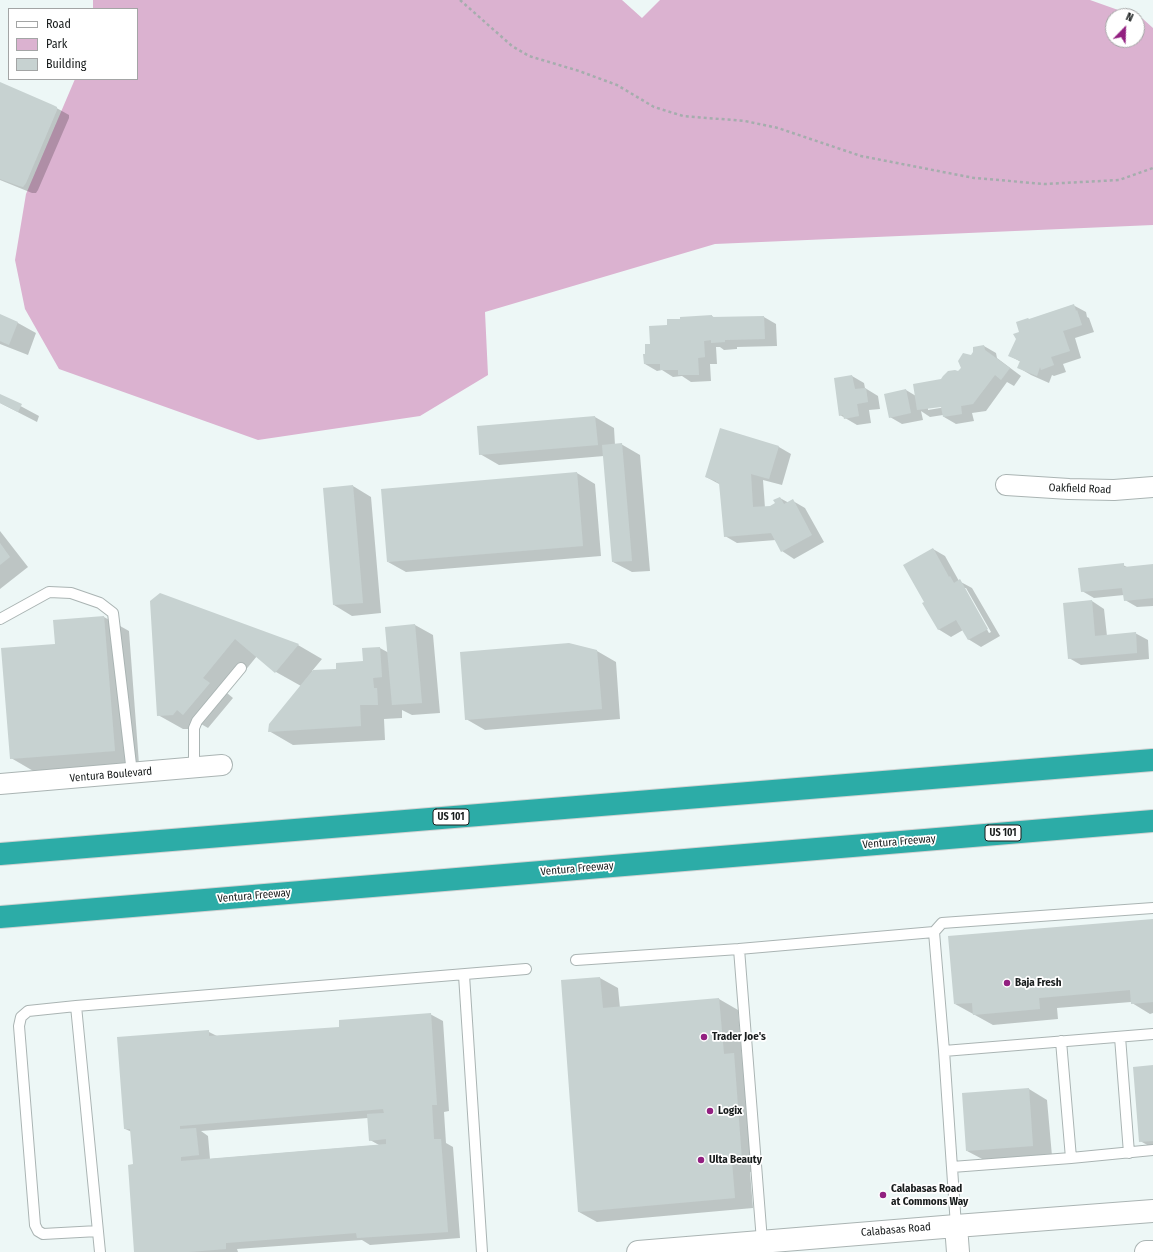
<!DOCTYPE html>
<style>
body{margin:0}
#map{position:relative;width:1153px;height:1252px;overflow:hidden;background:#edf7f6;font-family:"Fira Sans Condensed",sans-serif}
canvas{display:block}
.legend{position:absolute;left:8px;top:8px;width:130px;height:72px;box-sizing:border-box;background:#fff;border:1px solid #a3a5a5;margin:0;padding:5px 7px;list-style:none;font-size:12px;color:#191d1d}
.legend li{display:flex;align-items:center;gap:8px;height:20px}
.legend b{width:20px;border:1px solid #a3a5a5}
.north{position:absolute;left:1105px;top:8px;width:40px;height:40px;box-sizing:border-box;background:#fff;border:1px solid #a3a5a5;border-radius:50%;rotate:23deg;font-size:11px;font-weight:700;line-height:16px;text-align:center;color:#191d1d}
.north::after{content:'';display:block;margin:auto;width:14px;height:18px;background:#922080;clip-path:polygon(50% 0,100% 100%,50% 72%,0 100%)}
</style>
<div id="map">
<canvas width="1153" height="1252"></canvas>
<ul class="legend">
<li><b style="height:5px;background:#fff"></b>Road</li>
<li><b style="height:11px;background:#dbb2d0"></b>Park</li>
<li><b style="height:11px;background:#c7d2d1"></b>Building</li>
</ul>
<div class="north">N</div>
</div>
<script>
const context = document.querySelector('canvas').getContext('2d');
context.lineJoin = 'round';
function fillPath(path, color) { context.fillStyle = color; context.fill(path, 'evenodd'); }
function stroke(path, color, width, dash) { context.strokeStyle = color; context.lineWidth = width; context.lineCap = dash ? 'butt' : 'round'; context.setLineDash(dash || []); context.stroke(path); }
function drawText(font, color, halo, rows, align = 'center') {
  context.font = font + ' "Fira Sans Condensed",sans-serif'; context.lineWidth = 3.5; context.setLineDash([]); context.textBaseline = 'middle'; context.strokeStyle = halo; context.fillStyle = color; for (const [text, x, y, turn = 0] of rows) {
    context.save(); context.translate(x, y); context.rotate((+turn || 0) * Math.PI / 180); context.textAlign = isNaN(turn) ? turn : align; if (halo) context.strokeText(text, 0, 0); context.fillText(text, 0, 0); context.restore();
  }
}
fillPath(new Path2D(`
 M 93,0 L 622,0 L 642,18 L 660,0 L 1090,0 L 1135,16 L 1113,16 L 1113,40 L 1137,40 L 1137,17 L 1143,19 L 1153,28 L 1153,225 L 715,244 L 485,312 L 488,375 L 420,416 L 258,440 L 59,369 L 25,309 L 15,260 L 26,194 L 75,79 L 137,79 L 137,9 L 93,9 Z`), '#dbb2d0');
fillPath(new Path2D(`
 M 0,83 L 53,106 L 69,115 L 69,118 L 38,190 L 36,193 L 32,193 L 0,180 Z
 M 1073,305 L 1086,312 L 1087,317 L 1089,318 L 1094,332 L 1075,338 L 1081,358 L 1063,364 L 1066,372 L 1054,376 L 1052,375 L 1049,383 L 1031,375 L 1019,368 L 1021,362 L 1010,356 L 1021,333 L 1030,320 Z
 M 0,315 L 18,323 L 36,333 L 28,355 L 0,344 Z
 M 712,316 L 715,318 L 764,317 L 776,324 L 777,346 L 737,347 L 737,349 L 724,350 L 720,347 L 716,347 L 717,364 L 710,364 L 711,381 L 691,382 L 682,376 L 673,377 L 662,370 L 657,371 L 645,364 L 651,345 L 668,326 Z
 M 984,346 L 996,353 L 997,358 L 1021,376 L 1014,386 L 1007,382 L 986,411 L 972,413 L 974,421 L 956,424 L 944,417 L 943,415 L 930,417 L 921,411 L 923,420 L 902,424 L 890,417 L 906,390 L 916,396 L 942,380 L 958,372 L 971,356 ZM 946,405 L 946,407 L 928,410 L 928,408 Z
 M 852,376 L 864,383 L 865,388 L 878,396 L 880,409 L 869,410 L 871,423 L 857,425 L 840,415 Z
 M 0,395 L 39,416 L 37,422 L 0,403 Z
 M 595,417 L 614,428 L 615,445 L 621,444 L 640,455 L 650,571 L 632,572 L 613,562 L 604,456 L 499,465 L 480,454 Z
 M 721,429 L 779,447 L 791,454 L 782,485 L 763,480 L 765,508 L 770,507 L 776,504 L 780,498 L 789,503 L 793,501 L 805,508 L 824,542 L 794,559 L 782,551 L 776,540 L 737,543 L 725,536 L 721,485 L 706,477 Z
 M 577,473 L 595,484 L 601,556 L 406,572 L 388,562 Z
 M 353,486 L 371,497 L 381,613 L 352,616 L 334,605 Z
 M 0,531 L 28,567 L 0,589 Z
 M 933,549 L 945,556 L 959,581 L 972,588 L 1000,636 L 981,647 L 968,639 L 963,630 L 951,637 L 938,629 L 925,603 ZM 964,588 L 966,588 L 991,632 L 989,633 Z
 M 1123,565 L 1129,568 L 1153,565 L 1153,606 L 1137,607 L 1125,600 L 1124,595 L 1094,598 L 1082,591 Z
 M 1092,601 L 1104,609 L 1107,636 L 1135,633 L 1148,640 L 1149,659 L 1081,665 L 1069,658 Z
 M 151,602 L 298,645 L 322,659 L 312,671 L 337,670 L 364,662 L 363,649 L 380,648 L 389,653 L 415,625 L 433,635 L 440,713 L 412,715 L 402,710 L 402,718 L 384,719 L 385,740 L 293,745 L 269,731 L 301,686 L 276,672 L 257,656 L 227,693 L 233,698 L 208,728 L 201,724 L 198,729 L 183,729 L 158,715 Z
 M 104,617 L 129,631 L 139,764 L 35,772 L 11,758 L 56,645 L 54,621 Z
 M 597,651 L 616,662 L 620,719 L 485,730 L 466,719 Z
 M 1153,920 L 1153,1013 L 1150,1014 L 1132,1003 L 1131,1002 L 1057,1008 L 1058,1019 L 993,1025 L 955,1004 Z
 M 600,978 L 618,988 L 620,1008 L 719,999 L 738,1010 L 742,1058 L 752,1064 L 760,1171 L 750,1172 L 753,1208 L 597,1222 L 579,1212 Z
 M 430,1014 L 443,1021 L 449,1111 L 444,1112 L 446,1143 L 453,1147 L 460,1238 L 370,1245 L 362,1240 L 237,1249 L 238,1252 L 135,1252 L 134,1165 L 132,1132 L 125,1129 L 209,1032 L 217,1036 L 340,1028 ZM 368,1118 L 370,1140 L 379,1145 L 210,1159 L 208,1136 L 201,1131 Z
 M 1153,1066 L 1153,1148 L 1140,1141 Z
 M 1029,1089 L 1047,1100 L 1052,1156 L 986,1161 L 967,1151 Z`), '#0003');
fillPath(new Path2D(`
 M 0,82 L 53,105 L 57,107 L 57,110 L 26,183 L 23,187 L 19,186 L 0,179 Z
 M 1074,304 L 1076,311 L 1077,310 L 1082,325 L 1063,331 L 1070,351 L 1051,357 L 1054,365 L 1041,370 L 1040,367 L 1037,376 L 1017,368 L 1020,361 L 1008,356 L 1016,339 L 1013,334 L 1019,332 L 1016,322 L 1028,318 L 1029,319 Z
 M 0,314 L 18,322 L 9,345 L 0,341 Z
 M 712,315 L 712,317 L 764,316 L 765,339 L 725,340 L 725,342 L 711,343 L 711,340 L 704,341 L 705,357 L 698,358 L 699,375 L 678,375 L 678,370 L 660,370 L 660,364 L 644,364 L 643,354 L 645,354 L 645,344 L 650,344 L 649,326 L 667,325 L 667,319 L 680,319 L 680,317 Z
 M 984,345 L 985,350 L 1010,368 L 1001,380 L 995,375 L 973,404 L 961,406 L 962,414 L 943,417 L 941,407 L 917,410 L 913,384 L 941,379 L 943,376 L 948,371 L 955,370 L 958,371 L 961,368 L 958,361 L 963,353 L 971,355 L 973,352 L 973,347 Z
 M 852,375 L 855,389 L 866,388 L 868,402 L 857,404 L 859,416 L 844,419 L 843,415 L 839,416 L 834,378 Z
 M 906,389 L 911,413 L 889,418 L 884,394 Z
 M 0,394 L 22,404 L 18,412 L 0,403 Z
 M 595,416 L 598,445 L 479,455 L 477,426 Z
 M 720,428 L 779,446 L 769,479 L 751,474 L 753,507 L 770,506 L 775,503 L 773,500 L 780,497 L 784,504 L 793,499 L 812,535 L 781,552 L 771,533 L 724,537 L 719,483 L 716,482 L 716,481 L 705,477 Z
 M 622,443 L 632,561 L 612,562 L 602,445 Z
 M 577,472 L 583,546 L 387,562 L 381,489 Z
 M 353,485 L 363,603 L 333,605 L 323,488 Z
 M 0,543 L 10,557 L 0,565 Z
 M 933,548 L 949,577 L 950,576 L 954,583 L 960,579 L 988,629 L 968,640 L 956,620 L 938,630 L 922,603 L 924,602 L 903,565 Z
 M 1124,563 L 1124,567 L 1153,564 L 1153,598 L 1124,601 L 1122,588 L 1081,592 L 1078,568 Z
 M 160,593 L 299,644 L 275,673 L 235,639 L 203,678 L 210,683 L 183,715 L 177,710 L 173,715 L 157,716 L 150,601 Z
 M 1092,600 L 1095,636 L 1136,632 L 1137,653 L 1068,659 L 1063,603 Z
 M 104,616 L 115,751 L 10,759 L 1,648 L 55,644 L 53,620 Z
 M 415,624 L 422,703 L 392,705 L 385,627 Z
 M 569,643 L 597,650 L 602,709 L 465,720 L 460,652 Z
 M 380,647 L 382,677 L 373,678 L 374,688 L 377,688 L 378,705 L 360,705 L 361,726 L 268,732 L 269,724 L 313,670 L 336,669 L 336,663 L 363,661 L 362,648 Z
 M 1153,919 L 1153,1002 L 1131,1004 L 1130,990 L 1039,998 L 1040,1009 L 973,1015 L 972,1003 L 954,1004 L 948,936 Z
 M 600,977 L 603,1008 L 719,998 L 724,1054 L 734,1053 L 742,1161 L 732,1162 L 735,1198 L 578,1212 L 561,980 Z
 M 431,1013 L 437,1105 L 432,1105 L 434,1139 L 441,1139 L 448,1232 L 357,1238 L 356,1233 L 226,1243 L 226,1249 L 189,1252 L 134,1252 L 128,1165 L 133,1164 L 130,1129 L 124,1129 L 117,1037 L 209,1030 L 209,1036 L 339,1027 L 339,1020 ZM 383,1109 L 384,1113 L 367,1114 L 369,1141 L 386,1139 L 386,1144 L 181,1161 L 181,1157 L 199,1155 L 196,1128 L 180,1129 L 180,1126 Z
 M 1153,1065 L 1153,1141 L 1139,1142 L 1133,1067 Z
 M 1029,1088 L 1033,1146 L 966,1151 L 962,1093 Z`), '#c7d2d1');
const lane = new Path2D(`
 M 0,619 L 49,592 L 71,593 L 100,603 L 113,613 L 132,773
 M 194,768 L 194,728 L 197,721 L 241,668
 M 934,932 L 944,1051 L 956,1226
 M 739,949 L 762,1241
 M 576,960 L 739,949 L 934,932 L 942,923 L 1153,908
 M 464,975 L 482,1252
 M 76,1006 L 100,1252
 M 1120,1037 L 1129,1153
 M 1061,1041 L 1071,1158
 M 944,1051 L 1153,1034
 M 952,1167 L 1071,1158 L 1153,1150
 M 98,1231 L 43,1234 L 38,1231 L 35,1225 L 19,1026 L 21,1017 L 28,1011 L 76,1006 L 526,969`);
const street = new Path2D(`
 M 1006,485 L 1069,489 L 1114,490 L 1153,487
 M 0,784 L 222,765`);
const secondary = new Path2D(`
 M 956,1226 L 958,1252
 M 638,1252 L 956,1226 L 1153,1211
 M 1146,1252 L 1153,1252`);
const highway = new Path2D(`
 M 0,854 L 1153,760
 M 0,917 L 1153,821`);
stroke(lane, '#aab4b3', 12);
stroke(street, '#aab4b3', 22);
stroke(secondary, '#aab4b3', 24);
stroke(highway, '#d1d2d2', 24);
stroke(new Path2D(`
 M 460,0 L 512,46 L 529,56 L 579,71 L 617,85 L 654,107 L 683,116 L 745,121 L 778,128 L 861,156 L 974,178 L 1045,184 L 1119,180 L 1153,168`), '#a5adad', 2.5, [3, 3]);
stroke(lane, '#fff', 10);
stroke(street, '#fff', 20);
stroke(secondary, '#fff', 22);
stroke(highway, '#2caca7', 22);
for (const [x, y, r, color] of [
 [1007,983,4,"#922080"],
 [704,1037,4,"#922080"],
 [710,1111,4,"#922080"],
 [701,1160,4,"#922080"],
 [883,1195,4,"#922080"]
]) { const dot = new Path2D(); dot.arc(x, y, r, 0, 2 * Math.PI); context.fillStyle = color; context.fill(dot); stroke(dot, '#fff', 1.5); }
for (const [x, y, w] of [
 [451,817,36],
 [1003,833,36]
]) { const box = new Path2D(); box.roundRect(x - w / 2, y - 8, w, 16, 3); context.fillStyle = '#fff'; context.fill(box); stroke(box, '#191d1d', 1); }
drawText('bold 10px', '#191d1d', null, [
 ["US 101",451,817],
 ["US 101",1003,833]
]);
drawText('11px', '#191d1d', '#fff', [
 ["Oakfield Road",1080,489,2],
 ["Ventura Boulevard",111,775,-5],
 ["Ventura Freeway",899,842,-5],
 ["Ventura Freeway",577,869,-5],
 ["Ventura Freeway",254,896,-5],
 ["Calabasas Road",896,1230,-5]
]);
drawText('bold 11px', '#191d1d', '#fff', [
 ["Baja Fresh",1015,983],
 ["Trader Joe's",712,1037],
 ["Logix",718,1111],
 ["Ulta Beauty",709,1160],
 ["Calabasas Road",891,1189],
 ["at Commons Way",891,1202]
], 'left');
</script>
